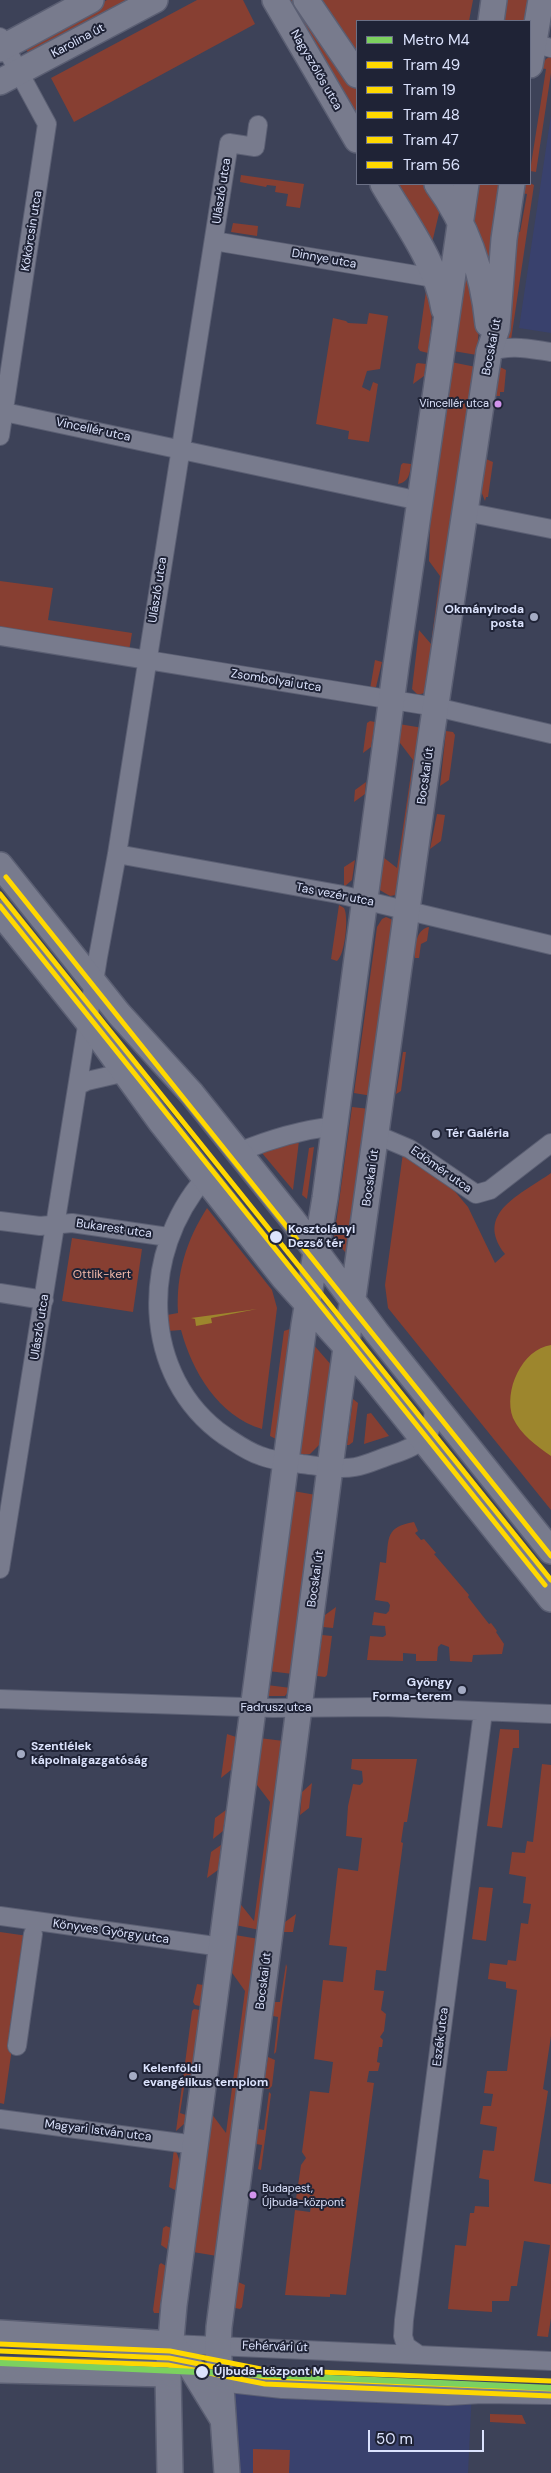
<!DOCTYPE html>
<meta charset="utf-8">
<style>
body{margin:0}
#map{position:relative;width:551px;height:2473px;overflow:hidden;background:#3d4258;font-family:"DM Sans",sans-serif}
canvas{display:block}
.legend{position:absolute;left:356px;top:20px;width:175px;height:165px;box-sizing:border-box;background:#1f2336;border:1px solid #6b7086;margin:0;padding:6px 9px;list-style:none;font-size:15px;color:#dce3fd}
.legend li{display:flex;align-items:center;gap:10px;height:25px}
.legend b{width:25px;border:1px solid #6b7086}
.scale{position:absolute;left:368px;top:2430px;width:116px;height:22px;box-sizing:border-box;border:2px solid #dce3fd;border-top:0;padding-left:6px;font-size:15px;line-height:18px;white-space:nowrap;color:#dce3fd;-webkit-text-stroke:4px #1f2336;paint-order:stroke}
</style>
<div id="map">
<canvas width="551" height="2473"></canvas>
<ul class="legend">
<li><b style="height:6px;background:#7cd15f"></b>Metro M4</li>
<li><b style="height:6px;background:#ffd800"></b>Tram 49</li>
<li><b style="height:6px;background:#ffd800"></b>Tram 19</li>
<li><b style="height:6px;background:#ffd800"></b>Tram 48</li>
<li><b style="height:6px;background:#ffd800"></b>Tram 47</li>
<li><b style="height:6px;background:#ffd800"></b>Tram 56</li>
</ul>
<div class="scale">50 m</div>
</div>
<script>
const context = document.querySelector('canvas').getContext('2d');
context.lineJoin = 'round';
function fillPath(path, color) { context.fillStyle = color; context.fill(path, 'evenodd'); }
function stroke(path, color, width, dash) { context.strokeStyle = color; context.lineWidth = width; context.lineCap = dash ? 'butt' : 'round'; context.setLineDash(dash || []); context.stroke(path); }
function drawText(font, color, halo, rows, align = 'center') {
  context.font = font + ' "DM Sans",sans-serif'; context.lineWidth = 4; context.setLineDash([]); context.textBaseline = 'middle'; context.strokeStyle = halo; context.fillStyle = color; for (const [text, x, y, turn = 0] of rows) {
    context.save(); context.translate(x, y); context.rotate((+turn || 0) * Math.PI / 180); context.textAlign = isNaN(turn) ? turn : align; if (halo) context.strokeText(text, 0, 0); context.fillText(text, 0, 0); context.restore();
  }
}
fillPath(new Path2D(`
 M 551,115 L 551,333 L 519,328 Z
 M 211,2377 L 472,2390 L 468,2473 L 215,2473 Z`), '#39416d');
fillPath(new Path2D(`
 M 107,0 L 136,0 L 30,56 L 23,44 Z
 M 197,0 L 243,0 L 255,24 L 74,122 L 51,78 Z
 M 284,0 L 296,0 L 357,89 L 357,123 Z
 M 322,0 L 473,0 L 469,21 L 357,21 L 357,52 Z
 M 501,0 L 533,0 L 530,21 L 501,21 Z
 M 551,56 L 551,73 L 536,172 L 530,171 L 546,69 L 540,68 L 546,59 Z
 M 241,175 L 304,184 L 300,208 L 286,206 L 288,194 L 275,192 L 276,186 L 267,185 L 266,187 L 240,182 Z
 M 530,183 L 534,185 L 511,340 L 505,342 L 515,232 L 520,232 L 527,194 L 521,193 L 523,184 Z
 M 393,184 L 426,184 L 441,205 L 431,247 Z
 M 475,184 L 504,184 L 493,281 L 469,222 Z
 M 233,223 L 258,226 L 257,236 L 231,232 Z
 M 465,260 L 479,326 L 477,355 L 453,351 Z
 M 426,291 C 436,310 430,333 428,353 L 420,351 L 418,348 Z
 M 369,313 L 388,316 L 380,369 L 367,371 L 362,387 L 370,391 L 373,382 L 378,384 L 369,442 L 348,439 L 349,431 L 316,424 L 333,318 L 346,321 L 348,323 L 367,324 Z
 M 451,362 L 476,367 L 427,692 L 418,695 L 412,689 L 419,630 L 431,644 L 440,576 L 429,561 L 431,499 Z
 M 418,363 L 426,364 L 424,376 L 413,384 L 416,364 Z
 M 500,367 L 506,370 L 504,392 L 500,392 L 500,396 L 495,396 Z
 M 486,459 L 493,462 L 488,497 L 486,497 L 485,501 L 481,491 Z
 M 403,463 L 411,464 C 410,473 409,482 398,484 L 401,465 Z
 M 0,581 L 53,588 L 48,620 L 132,633 L 129,651 L 0,631 Z
 M 375,660 L 382,662 L 376,687 L 370,689 Z
 M 370,721 L 375,722 L 371,747 L 363,753 L 367,723 Z
 M 399,724 L 423,728 L 401,891 L 396,895 L 390,896 L 378,889 L 383,857 L 397,868 L 413,760 L 397,739 Z
 M 446,731 L 453,732 L 455,735 L 449,780 L 440,786 Z
 M 366,782 L 365,794 L 354,802 L 355,790 Z
 M 437,814 L 445,815 L 441,841 L 430,849 Z
 M 355,860 L 352,880 L 344,887 L 344,867 Z
 M 339,905 L 344,908 C 349,917 345,955 337,961 L 331,959 Z
 M 386,917 L 395,921 L 372,1096 L 354,1093 L 377,927 L 382,919 Z
 M 429,927 L 427,941 L 421,944 L 419,958 L 415,958 C 414,948 416,929 429,927 Z
 M 403,1052 L 406,1052 L 401,1091 L 396,1094 Z
 M 352,1107 L 370,1109 L 349,1257 L 334,1238 Z
 M 299,1141 L 293,1190 L 262,1153 L 278,1145 Z
 M 314,1147 L 307,1199 L 302,1195 L 309,1148 Z
 M 403,1153 L 452,1188 L 468,1207 L 495,1263 L 505,1254 C 473,1213 522,1194 551,1173 L 551,1510 L 388,1308 L 385,1285 Z
 M 207,1208 L 272,1290 L 277,1308 L 262,1429 C 218,1416 192,1371 181,1330 L 168,1331 L 167,1315 L 178,1313 C 176,1274 186,1241 207,1208 Z
 M 72,1238 L 142,1249 L 133,1312 L 62,1301 Z
 M 290,1329 L 276,1439 L 270,1436 L 284,1331 Z
 M 312,1343 L 333,1367 L 321,1443 L 310,1454 L 299,1455 Z
 M 353,1399 L 358,1403 L 353,1442 L 349,1445 L 347,1445 Z
 M 371,1413 L 389,1436 L 364,1444 L 367,1414 Z
 M 293,1491 L 316,1495 L 293,1674 L 268,1671 Z
 M 414,1522 L 418,1531 L 415,1533 L 421,1540 L 424,1539 L 436,1553 L 434,1554 L 469,1595 L 468,1597 L 489,1624 L 491,1623 L 497,1631 L 496,1632 L 504,1644 L 502,1654 L 473,1655 L 472,1662 L 450,1661 L 449,1647 L 441,1644 L 438,1647 L 437,1661 L 416,1661 L 416,1654 L 403,1653 L 403,1661 L 367,1660 L 370,1636 L 383,1637 L 386,1635 L 385,1626 L 372,1625 L 374,1612 L 386,1614 L 389,1611 L 390,1605 L 388,1602 L 375,1600 L 380,1562 L 386,1563 C 389,1538 385,1527 414,1522 Z
 M 336,1607 L 333,1628 L 323,1627 L 325,1615 Z
 M 322,1635 L 332,1636 L 327,1675 L 325,1677 L 317,1676 Z
 M 267,1685 L 291,1688 L 285,1696 L 268,1696 Z
 M 500,1729 L 519,1730 L 519,1748 L 513,1748 L 502,1828 L 487,1826 Z
 M 227,1734 L 236,1737 L 231,1770 L 221,1778 Z
 M 259,1738 L 284,1741 L 260,1930 L 235,1925 L 238,1901 L 254,1921 L 270,1802 L 254,1781 Z
 M 352,1759 L 417,1759 L 407,1822 L 404,1822 L 401,1842 L 403,1843 L 386,1971 L 376,1970 L 374,1990 L 384,1991 L 381,2010 L 386,2014 L 384,2031 L 380,2037 L 383,2040 L 382,2047 L 379,2047 L 377,2062 L 380,2063 L 378,2071 L 369,2071 L 367,2082 L 374,2083 L 346,2295 L 330,2294 L 330,2297 L 285,2295 L 295,2210 L 310,2212 L 312,2201 L 296,2199 L 301,2165 L 306,2158 L 302,2152 L 310,2091 L 329,2093 L 333,2062 L 314,2059 L 323,1980 L 343,1982 L 347,1947 L 329,1945 L 338,1868 L 358,1871 L 362,1838 L 346,1836 L 348,1806 L 353,1784 L 360,1785 L 363,1782 L 362,1771 L 351,1769 Z
 M 542,1764 L 551,1765 L 551,2036 L 543,2089 L 548,2091 L 534,2181 L 551,2184 L 551,2318 L 548,2337 L 537,2336 L 550,2245 L 524,2241 L 517,2286 L 511,2286 L 509,2301 L 492,2301 L 492,2312 L 448,2309 L 455,2245 L 466,2246 L 470,2213 L 474,2213 L 475,2206 L 489,2207 L 489,2180 L 479,2178 L 483,2150 L 494,2151 L 497,2127 L 480,2124 L 483,2106 L 491,2106 L 493,2094 L 484,2093 L 487,2071 L 507,2071 L 517,1990 L 506,1988 L 506,1982 L 488,1979 L 490,1963 L 507,1965 L 508,1960 L 516,1961 L 521,1923 L 528,1924 L 531,1904 L 523,1903 L 526,1877 L 509,1874 L 512,1852 L 525,1853 L 527,1841 L 533,1842 Z
 M 312,1783 L 309,1808 L 300,1815 L 302,1792 Z
 M 226,1810 L 223,1831 L 213,1839 L 215,1818 Z
 M 221,1845 L 218,1870 L 207,1878 L 211,1852 Z
 M 479,1887 L 493,1888 L 486,1941 L 472,1939 Z
 M 296,1914 L 293,1932 L 283,1932 L 285,1922 Z
 M 0,1932 L 28,1936 L 4,2104 L 0,2103 Z
 M 235,1935 L 259,1939 L 217,2256 L 193,2252 L 211,2113 L 226,2133 L 245,1991 L 230,1970 Z
 M 286,1964 L 287,1967 L 276,2052 L 274,2054 L 278,2017 L 273,2016 L 274,2002 L 280,2002 Z
 M 197,1984 L 203,1985 L 200,2006 L 195,2005 L 193,2002 Z
 M 194,2009 L 200,2010 L 191,2075 L 186,2075 L 180,2113 L 186,2115 L 184,2124 L 176,2131 L 192,2011 Z
 M 268,2057 L 275,2060 L 272,2086 L 269,2089 L 263,2088 Z
 M 269,2092 L 271,2094 L 261,2170 L 258,2169 L 262,2145 L 256,2144 L 258,2129 L 264,2130 Z
 M 174,2149 C 183,2159 180,2180 175,2190 L 169,2187 Z
 M 166,2226 L 171,2228 L 167,2249 L 161,2245 L 163,2228 Z
 M 161,2263 L 166,2266 L 159,2313 L 154,2313 L 153,2310 L 159,2265 Z
 M 238,2282 L 245,2285 L 242,2307 L 240,2309 L 235,2308 Z
 M 490,2414 L 522,2415 L 526,2424 L 490,2422 Z
 M 253,2449 L 290,2450 L 289,2473 L 253,2473 Z`), '#873f32');
fillPath(new Path2D(`
 M 257,1309 L 211,1318 L 212,1323 L 196,1326 L 195,1319 L 191,1318 Z
 M 551,1345 L 551,1456 C 538,1447 520,1434 513,1418 C 503,1391 522,1349 551,1345 Z`), '#9d862d');
const street = new Path2D(`
 M 530,42 L 551,48
 M 214,241 L 434,278
 M 489,352 C 510,344 530,349 551,352
 M 0,411 L 420,501
 M 0,436 L 47,124 L 0,37
 M 466,512 L 551,529
 M 0,636 L 436,707 L 551,734
 M 117,854 L 338,894 L 551,945
 M 79,1085 L 87,1081 L 126,1072
 M 377,1135 L 410,1149 L 476,1194 L 490,1190 L 551,1143
 M 239,1152 C 270,1139 301,1130 335,1126
 M 205,1178 C 140,1252 139,1376 225,1436 C 236,1443 248,1452 261,1456 C 274,1461 289,1462 302,1464 C 319,1466 338,1470 355,1467 C 367,1465 379,1459 391,1455 C 419,1446 437,1437 433,1403
 M 0,1221 L 40,1226 L 72,1223 L 168,1237
 M 0,1293 L 44,1300
 M 0,1569 L 98,957 L 117,854 L 229,143 L 255,147 L 258,125
 M 0,1699 L 273,1708 L 382,1707 L 551,1714
 M 0,1916 L 222,1947
 M 17,2046 L 33,1934
 M 0,2119 L 196,2145
 M 171,2344 L 551,2361
 M 419,2355 L 406,2346 L 403,2336 L 404,2320 L 483,1712
 M 210,2381 L 282,2389 L 448,2396 L 482,2394 L 551,2395`);
const secondary = new Path2D(`
 M 275,0 L 357,140
 M 306,0 L 357,75
 M 491,21 L 494,0
 M 0,49 L 91,0
 M 530,65 L 541,0
 M 0,82 L 155,0
 M 383,184 C 405,222 437,264 444,309
 M 437,184 C 467,225 483,273 488,324
 M 0,865 L 119,1014 L 192,1094 L 292,1219 L 377,1333 L 551,1551
 M 0,912 L 89,1023 L 160,1121 L 283,1277 L 369,1372 L 551,1599
 M 0,2333 L 171,2344
 M 171,2344 L 187,2361 L 222,2418
 M 0,2370 L 168,2374
 M 170,2473 L 168,2374 L 174,2305 L 304,1325 L 325,1198 L 396,666 L 466,184
 M 227,2473 L 218,2345 L 219,2327 L 339,1398 L 431,737 L 489,352 L 497,328 L 504,239 L 512,184`);
stroke(street, '#5b5f73', 20);
stroke(secondary, '#5b5f73', 28);
stroke(street, '#787b8d', 18);
stroke(secondary, '#787b8d', 25);
stroke(new Path2D(`
 M 0,894 L 551,1580`), '#ffd800', 5);
stroke(new Path2D(`
 M 0,906 L 545,1585`), '#ffd800', 5);
stroke(new Path2D(`
 M 6,877 L 551,1556
 M 0,2344 L 170,2351 L 266,2370 L 551,2381`), '#ffd800', 5);
stroke(new Path2D(`
 M 0,2351 L 169,2358 L 265,2377 L 551,2389`), '#ffd800', 5);
stroke(new Path2D(`
 M 0,2359 L 168,2365 L 265,2384 L 551,2396`), '#ffd800', 5);
stroke(new Path2D(`
 M 0,2363 L 551,2388`), '#7cd15f', 6);
for (const [x, y, r, color] of [
 [498,404,4.5,"#d193ec"],
 [534,617,5,"#a4abc3"],
 [436,1134,5,"#a4abc3"],
 [276,1237,7,"#dce3fd"],
 [462,1690,5,"#a4abc3"],
 [21,1754,5,"#a4abc3"],
 [133,2076,5,"#a4abc3"],
 [253,2195,4.5,"#d193ec"],
 [202,2372,7,"#dce3fd"]
]) { const dot = new Path2D(); dot.arc(x, y, r, 0, 2 * Math.PI); context.fillStyle = color; context.fill(dot); stroke(dot, '#1f2336', 2); }
drawText('11px', '#dce3fd', '#1f2336', [
 ["Vincellér utca",489,404],
 ["Budapest,",262,2189,"left"],
 ["Újbuda-központ",262,2203,"left"]
], 'right');
drawText('12px', '#dce3fd', '#1f2336', [
 ["Karolina út",78,41,-28],
 ["Nagyszőlős utca",316,70,60],
 ["Ulászló utca",222,191,-81],
 ["Kökörcsin utca",32,231,-81],
 ["Dinnye utca",324,259,10],
 ["Bocskai út",492,347,-79],
 ["Vincellér utca",93,430,12],
 ["Ulászló utca",158,590,-81],
 ["Zsombolyai utca",276,681,9],
 ["Bocskai út",426,776,-82],
 ["Tas vezér utca",335,895,11],
 ["Edömér utca",441,1170,35],
 ["Bocskai út",371,1178,-82],
 ["Bukarest utca",114,1229,8],
 ["Ulászló utca",40,1327,-81],
 ["Bocskai út",316,1579,-82],
 ["Fadrusz utca",276,1708],
 ["Könyves György utca",111,1932,8],
 ["Bocskai út",264,1981,-83],
 ["Eszék utca",441,2037,-83],
 ["Magyari István utca",98,2131,7],
 ["Fehérvári út",275,2347,2]
]);
drawText('bold 12px', '#dce3fd', '#1f2336', [
 ["Okmányiroda",524,610,"right"],
 ["posta",524,624,"right"],
 ["Tér Galéria",446,1134],
 ["Gyöngy",452,1683,"right"],
 ["Forma-terem",452,1697,"right"],
 ["Szentlélek",31,1747],
 ["kápolnaigazgatóság",31,1761],
 ["Kelenföldi",143,2069],
 ["evangélikus templom",143,2083]
], 'left');
drawText('bold 12px', '#dce3fd', '#1f2336', [
 ["Kosztolányi",288,1230],
 ["Dezső tér",288,1244],
 ["Újbuda-központ M",214,2372]
], 'left');
drawText('12px', '#f4baab', '#1f2336', [
 ["Ottlik-kert",102,1275]
]);
</script>
